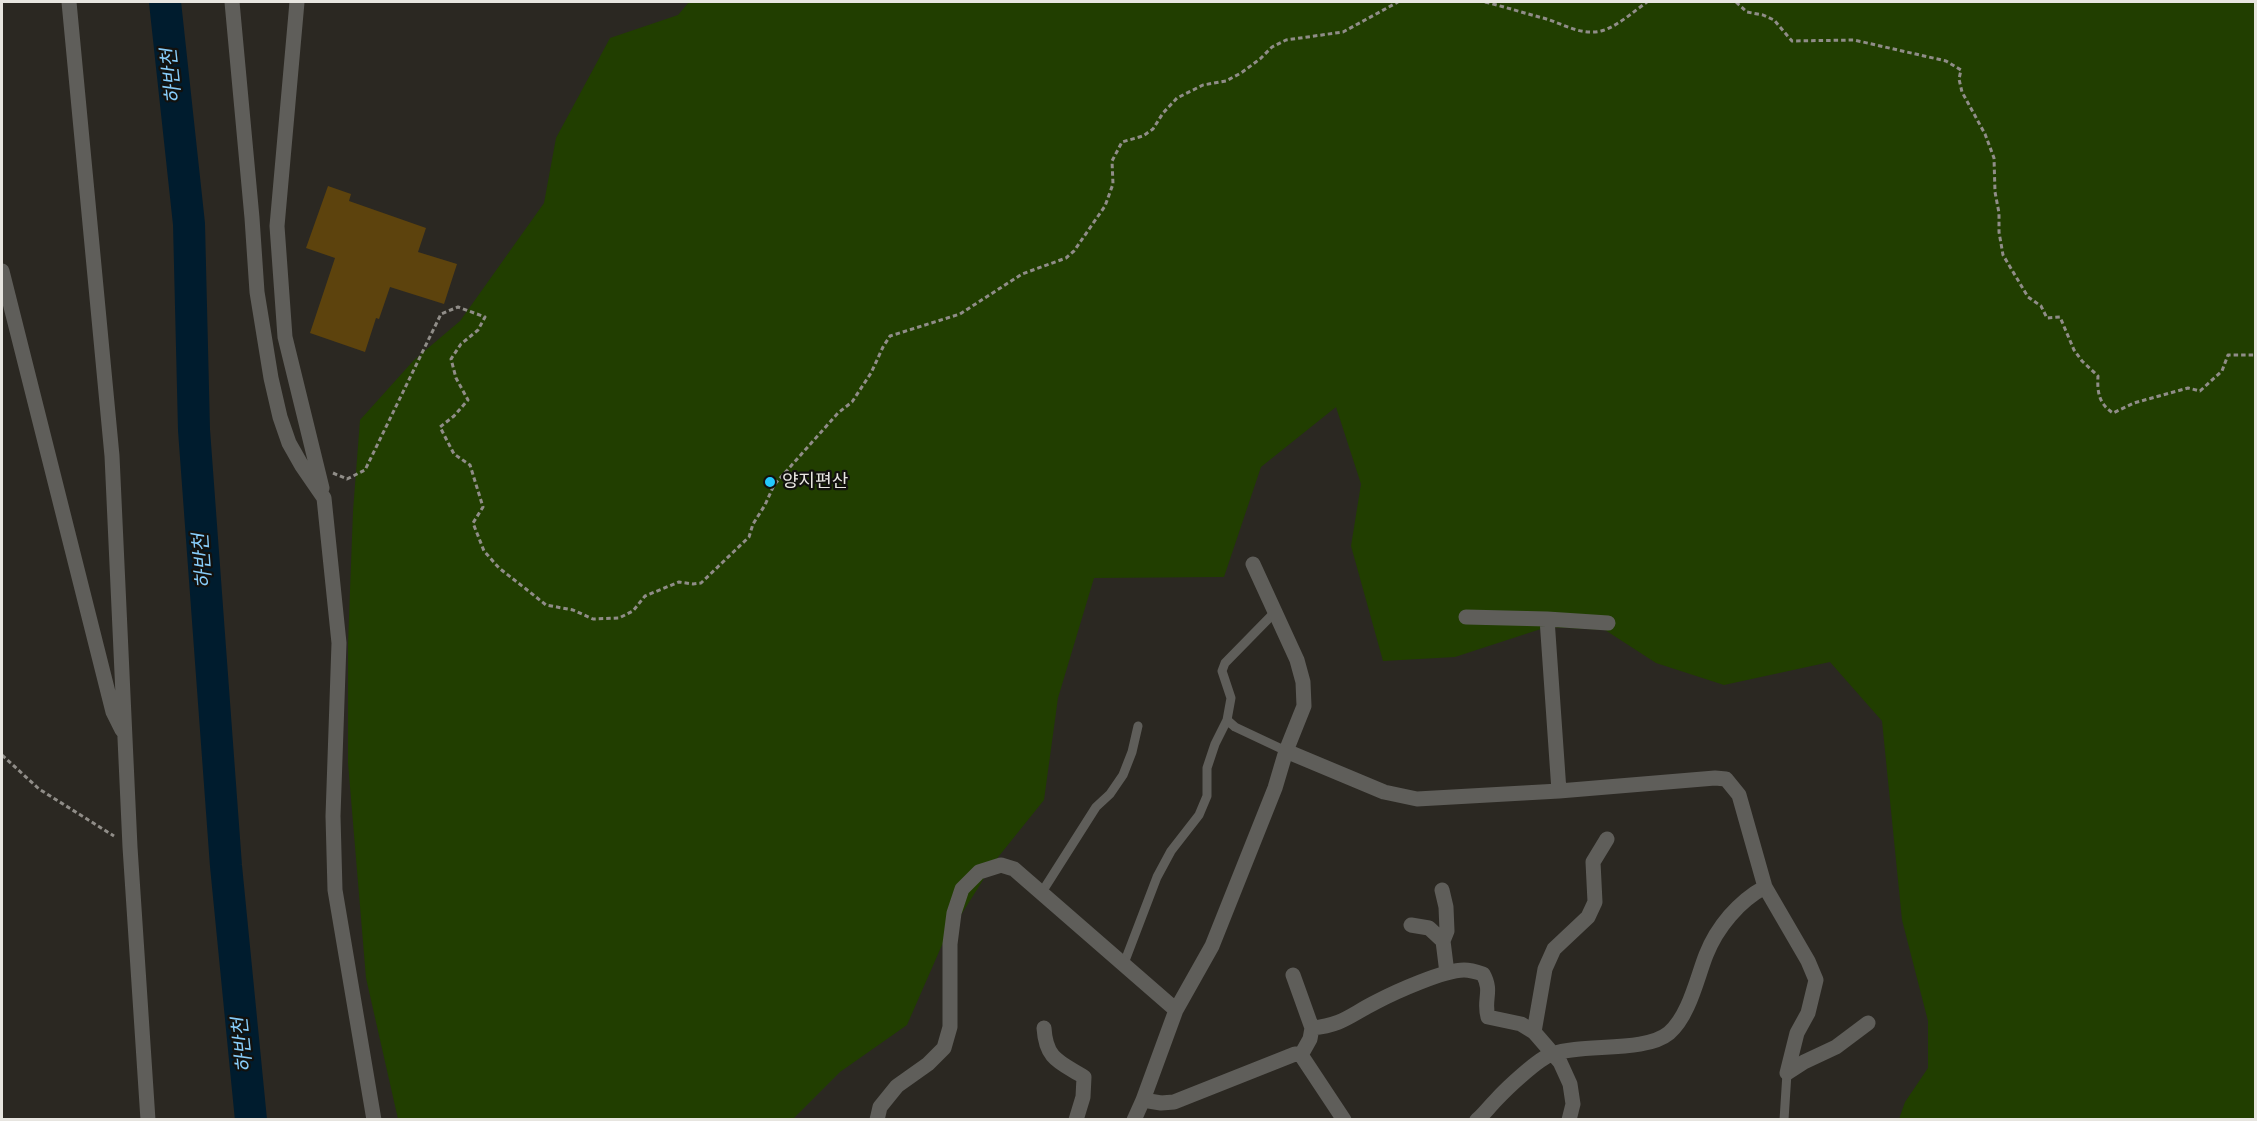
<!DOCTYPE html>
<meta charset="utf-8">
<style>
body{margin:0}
#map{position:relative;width:2257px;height:1121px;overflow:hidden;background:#2b2822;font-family:Poppins,sans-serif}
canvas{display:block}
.frame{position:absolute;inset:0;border:3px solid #e7e5e0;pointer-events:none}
</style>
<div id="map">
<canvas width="2257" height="1121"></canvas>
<div class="frame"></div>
</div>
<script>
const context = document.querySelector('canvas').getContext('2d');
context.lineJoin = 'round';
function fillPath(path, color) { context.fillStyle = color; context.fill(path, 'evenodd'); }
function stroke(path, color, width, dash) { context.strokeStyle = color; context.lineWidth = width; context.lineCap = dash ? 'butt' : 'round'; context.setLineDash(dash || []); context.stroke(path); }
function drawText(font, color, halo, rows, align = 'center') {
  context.font = font + ' Poppins,"Noto Sans KR",sans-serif'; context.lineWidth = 4.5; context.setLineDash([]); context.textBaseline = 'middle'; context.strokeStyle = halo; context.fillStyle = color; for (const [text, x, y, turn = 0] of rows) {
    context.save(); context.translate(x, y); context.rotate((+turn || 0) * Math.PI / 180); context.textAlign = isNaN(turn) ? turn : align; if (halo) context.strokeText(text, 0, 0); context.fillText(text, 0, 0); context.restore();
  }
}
fillPath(new Path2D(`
 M 689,2 L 2255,2 L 2255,1119 L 1899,1119 L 1905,1102 L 1928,1068 L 1928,1021 L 1902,920 L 1882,721 L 1830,662 L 1724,685 L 1656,663 L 1605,630 L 1547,627 L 1455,657 L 1383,661 L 1351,546 L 1361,484 L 1336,407 L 1261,467 L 1224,577 L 1094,578 L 1058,698 L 1044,800 L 995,861 L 942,945 L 907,1025 L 840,1072 L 793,1119 L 398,1119 L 366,978 L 348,763 L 348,644 L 353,511 L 360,420 L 414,360 L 460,321 L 544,203 L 556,138 L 610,38 L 678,15 Z`), '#213e00');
stroke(new Path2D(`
 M 165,2 L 189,224 L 194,430 L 226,866 L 251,1120`), '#001c2e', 32);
fillPath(new Path2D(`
 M 328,186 L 351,194 L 349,201 L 426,228 L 418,252 L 457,264 L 444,304 L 390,287 L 379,319 L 376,318 L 365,352 L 310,333 L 335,258 L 306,248 Z`), '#5d430d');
stroke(new Path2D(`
 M 1485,2 C 1505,7 1524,13 1543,18 C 1562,23 1580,36 1601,31 C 1617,27 1634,11 1647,2
 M 1736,2 L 1747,12 L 1763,15 L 1774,20 L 1792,41 L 1854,40 L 1946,61 L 1961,70 L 1959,79 L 1962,92 L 1985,134 L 1994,158 L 1995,192 L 1999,213 L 1999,232 L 2003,255 L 2028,297 L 2041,306 L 2047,318 L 2060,317 L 2074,350 L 2082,361 L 2098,376 C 2097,392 2099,404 2113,413 L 2134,403 L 2188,388 L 2200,391 L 2222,371 L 2228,355 L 2256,355
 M 333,473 L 347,479 L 365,470 L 441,314 L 458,307 L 485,317 L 478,330 L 461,344 L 451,359 L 456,378 L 468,400 L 454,416 L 440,427 L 454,454 L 470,465 L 483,507 L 473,523 L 484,551 L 499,568 L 526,589 L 546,605 L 573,610 L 593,619 L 619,618 L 633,611 L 645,596 L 679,582 L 693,584 L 701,583 L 749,537 L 753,524 L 765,505 L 774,485 L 838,413 L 852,402 L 871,373 L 883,347 L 890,336 L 960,314 L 1022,274 L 1066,258 L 1074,251 L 1105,206 L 1113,184 L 1112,161 L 1122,142 L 1143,136 L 1153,129 L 1163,113 L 1177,98 L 1203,85 L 1226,81 L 1241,73 L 1260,59 L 1272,47 L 1286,40 L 1343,32 L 1398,2
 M 2,755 L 39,789 L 114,836`), '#908d88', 3, [4.5, 3]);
stroke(new Path2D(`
 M 1275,612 L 1225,663 L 1222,671 L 1231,698 L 1227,720 L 1235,727 L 1286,751
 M 1042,892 L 1096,807 L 1110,794 L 1123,775 L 1132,752 L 1138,726
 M 1123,966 L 1157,877 L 1171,851 L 1199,815 L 1207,796 L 1207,768 L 1215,744 L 1227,720
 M 1784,1120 L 1787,1073`), '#5f5e5a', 9);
stroke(new Path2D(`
 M 69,2 L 112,456 L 130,847 L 148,1120
 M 232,2 L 252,218 L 257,292 L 271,378 L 280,417 L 289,443 L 302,466 L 324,498 L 339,643 L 333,816 L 335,890 L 374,1120
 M 297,2 L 277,226 L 285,337 L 322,488
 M 2,271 L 113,712 L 122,730
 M 1466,617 L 1547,619 L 1608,623
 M 1547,619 L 1559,791
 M 1286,751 L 1384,792 L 1417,799 L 1559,791 L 1715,778 L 1726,779 L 1739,795 L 1765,887 C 1739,901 1717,927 1706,955 C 1697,978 1689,1016 1669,1033 C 1645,1053 1583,1043 1552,1054 C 1539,1058 1507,1088 1496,1100 C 1490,1106 1484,1114 1477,1120
 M 1765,887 L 1808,961 L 1816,980 L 1808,1013 L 1797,1033 L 1787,1073
 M 1442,890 L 1446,907 L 1447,931 L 1443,941 L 1447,973
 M 1411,925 L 1429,928 L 1443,941
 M 1293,975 L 1312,1028 L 1310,1039 L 1301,1055
 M 1044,1028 C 1046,1060 1060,1062 1084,1077 L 1083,1097 L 1076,1120
 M 1312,1028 C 1343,1025 1350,1015 1376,1002 C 1395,992 1444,970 1464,970 C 1470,970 1477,972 1483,974 C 1493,992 1483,999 1488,1017 L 1521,1024 L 1534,1032 L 1560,1062 L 1570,1084 L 1573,1104 L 1569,1120
 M 1534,1032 L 1545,969 L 1554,949 L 1588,917 L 1595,902 L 1593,862 L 1607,839
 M 1787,1073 L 1804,1062 L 1836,1047 L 1868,1023
 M 1143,1100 L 1161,1103 L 1174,1102 L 1295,1054 L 1301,1055 L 1344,1120
 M 877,1120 L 880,1107 L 897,1086 L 928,1064 L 944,1048 L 950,1027 L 950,944 L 954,913 L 962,889 L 979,872 L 1001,865 L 1014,869 L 1176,1010
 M 1134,1120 L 1143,1100 L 1176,1010 L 1212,946 L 1275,788 L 1286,751 L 1304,706 L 1303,682 L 1297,660 L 1253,564`), '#5f5e5a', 15);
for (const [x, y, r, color] of [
 [770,482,6,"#24c9fe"]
]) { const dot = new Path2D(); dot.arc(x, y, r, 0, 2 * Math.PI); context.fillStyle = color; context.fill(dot); stroke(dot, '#12110e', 2); }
drawText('18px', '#e7e5e0', '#12110e', [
 ["양지편산",782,482]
], 'left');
drawText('italic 20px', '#88cdfa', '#12110e', [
 ["하반천",173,76,-96],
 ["하반천",204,561,-94],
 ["하반천",244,1045,-96]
]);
</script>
